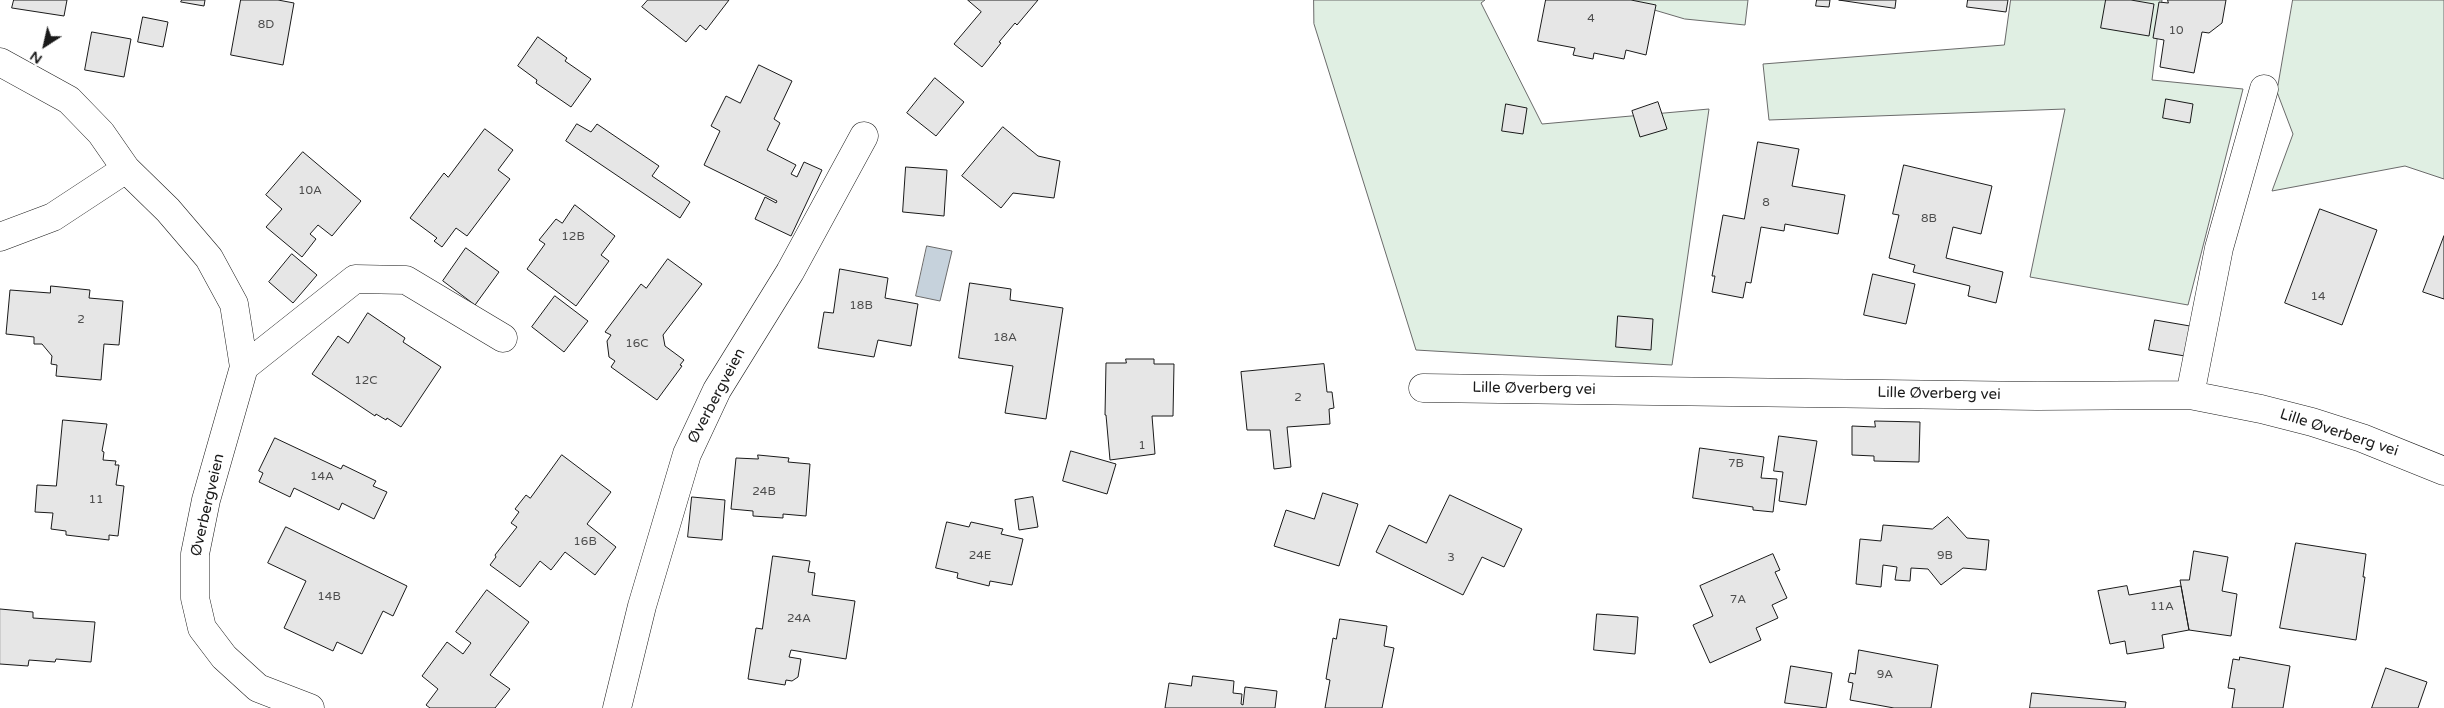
<!DOCTYPE html>
<meta charset="utf-8">
<style>
body{margin:0}
#map{position:relative;width:2444px;height:708px;overflow:hidden;background:#fff;font-family:"Varela Round",sans-serif}
canvas{display:block}
.north{position:absolute;left:20px;top:20px;width:50px;height:50px;-webkit-text-stroke:4px #fff;paint-order:stroke;rotate:215deg;font-size:14px;font-weight:700;line-height:20px;text-align:center;color:#1a1a1a}
.north::after{content:'';display:block;margin:auto;width:18px;height:22px;background:#1a1a1a;clip-path:polygon(50% 0,100% 100%,50% 72%,0 100%)}
</style>
<div id="map">
<canvas width="2444" height="708"></canvas>
<div class="north">N</div>
</div>
<script>
const context = document.querySelector('canvas').getContext('2d');
context.lineJoin = 'round';
function fillPath(path, color) { context.fillStyle = color; context.fill(path, 'evenodd'); }
function stroke(path, color, width, dash) { context.strokeStyle = color; context.lineWidth = width; context.lineCap = dash ? 'butt' : 'round'; context.setLineDash(dash || []); context.stroke(path); }
function drawText(font, color, halo, rows, align = 'center') {
  context.font = font + ' "Varela Round",sans-serif'; context.lineWidth = 4; context.setLineDash([]); context.textBaseline = 'middle'; context.strokeStyle = halo; context.fillStyle = color; for (const [text, x, y, turn = 0] of rows) {
    context.save(); context.translate(x, y); context.rotate((+turn || 0) * Math.PI / 180); context.textAlign = isNaN(turn) ? turn : align; if (halo) context.strokeText(text, 0, 0); context.fillText(text, 0, 0); context.restore();
  }
}
const green = new Path2D(`
 M 1314,0 L 1485,0 L 1481,3 L 1542,124 L 1709,109 L 1672,365 L 1416,350 L 1314,24 Z
 M 1621,0 L 1748,0 L 1745,25 L 1685,19 Z
 M 2011,0 L 2162,0 L 2152,80 L 2243,89 L 2188,305 L 2030,277 L 2065,109 L 1769,120 L 1763,64 L 2004,45 Z
 M 2293,0 L 2444,0 L 2444,179 L 2405,166 L 2272,191 L 2293,134 L 2277,92 Z`);
fillPath(green, '#e0efe3');
stroke(green, '#6a6a6a', 1);
const water = new Path2D(`
 M 927,246 L 952,251 L 940,301 L 916,296 Z`);
fillPath(water, '#c6d2dc');
stroke(water, '#6a6a6a', 1);
const building = new Path2D(`
 M 14,0 L 67,0 L 64,16 L 12,8 Z
 M 182,0 L 205,0 L 204,6 L 181,2 Z
 M 241,0 L 278,0 L 294,3 L 283,65 L 231,55 Z
 M 648,0 L 729,0 L 706,30 L 700,25 L 686,42 L 642,7 Z
 M 968,0 L 1038,0 L 1017,25 L 1015,23 L 999,42 L 1001,43 L 982,67 L 954,44 L 981,12 Z
 M 1546,0 L 1631,0 L 1656,5 L 1646,55 L 1626,50 L 1624,59 L 1594,53 L 1593,59 L 1573,55 L 1575,48 L 1538,41 Z
 M 1817,0 L 1830,0 L 1829,7 L 1816,6 Z
 M 1839,0 L 1896,0 L 1895,8 Z
 M 1968,0 L 2008,0 L 2006,12 L 1967,7 Z
 M 2106,0 L 2131,0 L 2154,4 L 2149,36 L 2101,28 Z
 M 2168,0 L 2226,0 L 2222,23 L 2209,33 L 2202,32 L 2194,73 L 2160,67 L 2164,40 L 2153,38 L 2159,2 L 2168,3 Z
 M 143,17 L 168,22 L 163,47 L 138,42 Z
 M 92,32 L 131,39 L 124,77 L 85,70 Z
 M 538,37 L 567,58 L 565,61 L 591,79 L 571,107 L 536,83 L 537,80 L 518,66 Z
 M 759,65 L 792,81 L 774,119 L 780,123 L 767,150 L 796,165 L 791,174 L 797,177 L 804,162 L 822,170 L 791,236 L 755,219 L 765,197 L 776,203 L 777,201 L 704,165 L 720,131 L 711,126 L 726,96 L 740,103 Z
 M 935,78 L 964,102 L 936,136 L 907,113 Z
 M 2166,99 L 2193,104 L 2190,123 L 2163,118 Z
 M 1658,102 L 1667,129 L 1640,137 L 1632,111 Z
 M 1506,104 L 1527,108 L 1523,134 L 1502,131 Z
 M 577,124 L 591,132 L 597,124 L 659,166 L 652,176 L 690,202 L 680,218 L 566,141 Z
 M 1003,127 L 1038,156 L 1060,161 L 1054,198 L 1013,193 L 1001,208 L 962,176 Z
 M 485,129 L 513,150 L 498,170 L 510,179 L 467,236 L 456,228 L 442,247 L 434,241 L 437,238 L 410,218 L 444,173 L 448,177 Z
 M 1758,142 L 1799,149 L 1792,186 L 1845,195 L 1838,234 L 1785,224 L 1784,231 L 1761,227 L 1751,283 L 1746,282 L 1743,298 L 1712,292 L 1715,276 L 1712,276 L 1723,215 L 1744,219 Z
 M 303,152 L 361,201 L 332,236 L 318,225 L 310,234 L 316,239 L 302,257 L 266,227 L 282,209 L 266,195 Z
 M 1904,165 L 1992,186 L 1981,234 L 1953,227 L 1946,258 L 2003,272 L 1996,303 L 1968,296 L 1970,286 L 1913,272 L 1915,265 L 1889,258 L 1899,215 L 1893,214 Z
 M 906,167 L 947,170 L 944,216 L 903,212 Z
 M 575,205 L 615,236 L 601,255 L 609,261 L 576,306 L 527,269 L 545,244 L 539,240 L 556,219 L 562,223 Z
 M 2320,209 L 2377,230 L 2342,325 L 2285,303 Z
 M 2444,236 L 2444,299 L 2423,292 Z
 M 466,248 L 499,272 L 475,305 L 443,281 Z
 M 292,254 L 317,275 L 293,303 L 269,282 Z
 M 668,259 L 702,284 L 663,335 L 665,346 L 684,360 L 680,365 L 682,366 L 657,400 L 611,367 L 615,361 L 609,357 L 607,341 L 611,335 L 605,332 L 641,284 L 646,288 Z
 M 840,269 L 888,278 L 885,298 L 918,304 L 911,346 L 878,340 L 874,357 L 818,348 L 824,312 L 833,313 Z
 M 1873,274 L 1915,284 L 1906,324 L 1864,315 Z
 M 970,283 L 1011,289 L 1010,300 L 1063,308 L 1046,419 L 1005,413 L 1013,366 L 959,358 Z
 M 51,286 L 90,290 L 89,298 L 123,301 L 119,345 L 104,344 L 101,380 L 56,376 L 57,365 L 51,364 L 52,356 L 42,344 L 34,344 L 34,337 L 6,334 L 10,290 L 50,293 Z
 M 555,296 L 588,321 L 564,352 L 532,327 Z
 M 368,313 L 405,338 L 403,342 L 441,367 L 401,427 L 387,418 L 386,420 L 376,414 L 375,416 L 312,374 L 338,336 L 348,343 Z
 M 1618,316 L 1653,319 L 1651,350 L 1616,347 Z
 M 2155,320 L 2190,326 L 2185,356 L 2149,350 Z
 M 1126,359 L 1154,359 L 1154,364 L 1174,364 L 1173,416 L 1152,416 L 1155,454 L 1110,460 L 1106,415 L 1105,415 L 1106,363 L 1126,363 Z
 M 1324,364 L 1327,392 L 1332,392 L 1334,408 L 1329,409 L 1330,424 L 1287,427 L 1291,467 L 1274,469 L 1270,430 L 1247,430 L 1241,372 Z
 M 63,420 L 107,424 L 102,451 L 104,452 L 103,460 L 116,461 L 115,465 L 119,465 L 116,485 L 124,486 L 118,536 L 109,535 L 109,540 L 66,535 L 66,531 L 51,529 L 53,513 L 35,512 L 37,485 L 56,486 Z
 M 1875,421 L 1920,422 L 1919,462 L 1874,461 L 1874,456 L 1852,455 L 1852,426 L 1875,427 Z
 M 1779,436 L 1817,441 L 1806,505 L 1779,501 L 1783,472 L 1774,471 Z
 M 275,438 L 341,469 L 343,465 L 376,481 L 373,486 L 387,492 L 374,519 L 342,503 L 339,510 L 294,488 L 290,497 L 259,482 L 263,473 L 259,471 Z
 M 1700,448 L 1764,457 L 1761,478 L 1777,479 L 1773,512 L 1753,510 L 1753,507 L 1693,498 Z
 M 1071,451 L 1116,464 L 1107,494 L 1063,481 Z
 M 562,455 L 611,492 L 587,524 L 616,547 L 595,575 L 565,552 L 551,570 L 540,561 L 520,587 L 490,565 L 496,557 L 495,555 L 517,527 L 511,523 L 519,512 L 515,509 L 526,495 L 530,498 Z
 M 758,455 L 789,458 L 788,462 L 810,464 L 806,516 L 783,514 L 783,518 L 753,516 L 753,511 L 731,509 L 736,458 L 758,459 Z
 M 1323,493 L 1358,504 L 1339,566 L 1274,546 L 1286,510 L 1314,519 Z
 M 1450,495 L 1522,529 L 1504,567 L 1482,557 L 1463,595 L 1376,552 L 1389,525 L 1426,543 Z
 M 692,497 L 725,500 L 722,540 L 688,537 Z
 M 1033,497 L 1038,527 L 1019,530 L 1015,500 Z
 M 1948,517 L 1967,538 L 1989,540 L 1986,570 L 1963,568 L 1941,585 L 1928,569 L 1911,568 L 1910,581 L 1895,580 L 1897,567 L 1883,565 L 1881,587 L 1856,584 L 1860,539 L 1881,541 L 1883,525 L 1932,529 Z
 M 947,522 L 969,527 L 971,522 L 1003,529 L 1001,534 L 1023,539 L 1012,585 L 990,581 L 989,586 L 957,578 L 958,573 L 936,568 Z
 M 286,527 L 407,586 L 393,616 L 383,611 L 362,654 L 337,642 L 333,651 L 284,628 L 306,581 L 268,563 Z
 M 2296,543 L 2366,554 L 2363,577 L 2365,577 L 2356,640 L 2280,628 Z
 M 2194,551 L 2228,557 L 2222,591 L 2237,594 L 2231,636 L 2189,630 L 2180,580 L 2189,580 Z
 M 1773,554 L 1780,570 L 1775,572 L 1787,598 L 1772,605 L 1778,618 L 1756,628 L 1761,640 L 1710,663 L 1693,625 L 1713,616 L 1700,586 Z
 M 773,556 L 810,561 L 808,572 L 815,573 L 812,595 L 855,601 L 846,659 L 791,650 L 789,657 L 801,659 L 798,677 L 792,681 L 786,680 L 785,685 L 748,679 L 756,628 L 762,629 Z
 M 2127,586 L 2129,595 L 2181,586 L 2189,630 L 2162,635 L 2164,648 L 2127,654 L 2125,641 L 2110,644 L 2098,591 Z
 M 487,590 L 529,622 L 490,675 L 510,689 L 495,708 L 430,708 L 426,705 L 438,689 L 422,676 L 447,642 L 463,654 L 471,643 L 456,632 Z
 M 0,609 L 33,612 L 33,618 L 95,622 L 91,662 L 56,659 L 55,662 L 29,660 L 28,666 L 0,664 Z
 M 1597,614 L 1638,617 L 1635,654 L 1594,650 Z
 M 1340,619 L 1387,626 L 1384,646 L 1394,648 L 1382,708 L 1325,708 L 1330,680 L 1326,679 L 1333,638 L 1336,639 Z
 M 1859,650 L 1938,665 L 1931,708 L 1894,708 L 1850,700 L 1853,683 L 1848,682 L 1850,673 L 1855,674 Z
 M 2240,657 L 2290,666 L 2283,708 L 2232,708 L 2235,689 L 2228,688 L 2233,659 L 2239,660 Z
 M 1791,666 L 1832,673 L 1826,708 L 1785,703 Z
 M 2386,668 L 2427,682 L 2418,708 L 2372,708 Z
 M 1193,676 L 1234,681 L 1233,693 L 1242,694 L 1241,704 L 1243,705 L 1245,687 L 1277,691 L 1275,708 L 1165,708 L 1169,683 L 1191,686 Z
 M 2032,693 L 2126,702 L 2125,708 L 2030,708 Z`);
fillPath(building, '#e6e6e6');
stroke(building, '#1a1a1a', 1);
const minor = new Path2D(`
 M 0,62 L 69,100 L 101,133 L 126,169 L 168,210 L 209,258 L 234,304 L 244,367 L 206,500 L 195,554 L 195,598 L 202,628 L 224,657 L 258,688 L 310,708
 M 0,237 L 53,217 L 126,169
 M 244,367 L 355,279 L 406,280 L 503,338
 M 1423,388 L 2037,396 L 2190,395 L 2261,409 L 2312,422 L 2362,438 L 2444,471
 M 2190,395 L 2219,248 L 2264,89
 M 617,708 L 642,606 L 687,454 L 717,390 L 790,272 L 864,136`);
stroke(minor, '#1a1a1a', 29);
stroke(minor, '#fff', 28);
drawText('12px', '#4d4d4d', null, [
 ["4",1591,19],
 ["8D",266,25],
 ["10",2176,31],
 ["10A",310,191],
 ["8",1766,203],
 ["8B",1929,219],
 ["12B",573,237],
 ["14",2318,297],
 ["18B",861,306],
 ["2",81,320],
 ["18A",1005,338],
 ["16C",637,344],
 ["12C",366,381],
 ["2",1298,398],
 ["1",1142,446],
 ["7B",1736,464],
 ["14A",322,477],
 ["24B",764,492],
 ["11",96,500],
 ["16B",585,542],
 ["24E",980,556],
 ["9B",1945,556],
 ["3",1451,558],
 ["14B",329,597],
 ["7A",1738,600],
 ["11A",2162,607],
 ["24A",799,619],
 ["9A",1885,675]
]);
drawText('15px', '#1a1a1a', '#fff', [
 ["Lille Øverberg vei",1534,389,1],
 ["Lille Øverberg vei",1939,394,1],
 ["Øverbergveien",717,396,-62],
 ["Lille Øverberg vei",2339,433,18],
 ["Øverbergveien",208,505,-77]
]);
</script>
